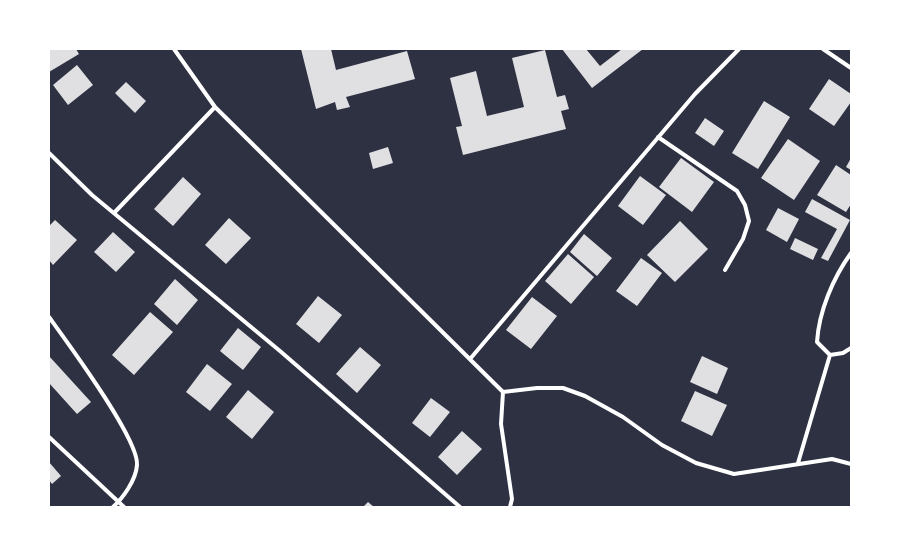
<!DOCTYPE html>
<style>
body{margin:0}
#map{position:relative;width:900px;height:556px;overflow:hidden;background:#2d3142;font-family:Signika,sans-serif}
canvas{display:block}
.frame{position:absolute;inset:0;border:50px solid #fff;pointer-events:none}
</style>
<div id="map">
<canvas width="900" height="556"></canvas>
<div class="frame"></div>
</div>
<script>
const context = document.querySelector('canvas').getContext('2d');
context.lineJoin = 'round';
function fillPath(path, color) { context.fillStyle = color; context.fill(path, 'evenodd'); }
function stroke(path, color, width, dash) { context.strokeStyle = color; context.lineWidth = width; context.lineCap = dash ? 'butt' : 'round'; context.setLineDash(dash || []); context.stroke(path); }
fillPath(new Path2D(`
 M 49,49 L 76,49 L 79,54 L 49,72 Z
 M 301,49 L 331,49 L 336,70 L 407,51 L 415,79 L 346,97 L 350,107 L 337,110 L 335,102 L 316,109 Z
 M 562,49 L 586,49 L 600,66 L 622,49 L 643,49 L 592,88 Z
 M 545,50 L 557,97 L 565,95 L 569,109 L 561,111 L 566,129 L 463,155 L 456,127 L 462,126 L 450,78 L 476,71 L 487,116 L 524,107 L 512,58 Z
 M 77,65 L 93,85 L 68,105 L 53,85 Z
 M 829,79 L 851,94 L 851,102 L 834,126 L 809,109 Z
 M 126,82 L 146,101 L 135,113 L 115,93 Z
 M 764,101 L 790,117 L 758,169 L 732,153 Z
 M 705,118 L 724,131 L 714,146 L 695,133 Z
 M 788,139 L 820,161 L 794,200 L 761,178 Z
 M 388,147 L 393,163 L 373,169 L 369,153 Z
 M 681,158 L 714,182 L 692,212 L 659,187 Z
 M 851,158 L 851,170 L 846,167 Z
 M 836,165 L 851,175 L 851,204 L 846,212 L 817,195 Z
 M 640,176 L 666,195 L 643,225 L 618,206 Z
 M 183,177 L 201,194 L 173,226 L 154,209 Z
 M 812,199 L 850,220 L 828,261 L 821,258 L 837,229 L 805,212 Z
 M 778,208 L 799,219 L 787,242 L 766,230 Z
 M 229,218 L 251,238 L 226,264 L 205,245 Z
 M 55,220 L 77,240 L 53,265 L 49,260 L 49,226 Z
 M 680,221 L 708,249 L 675,282 L 647,255 Z
 M 113,232 L 135,252 L 116,272 L 94,252 Z
 M 584,234 L 612,258 L 597,276 L 570,252 Z
 M 795,238 L 818,249 L 813,260 L 790,249 Z
 M 568,254 L 594,277 L 571,304 L 545,281 Z
 M 641,258 L 662,273 L 637,306 L 616,291 Z
 M 175,279 L 198,300 L 177,325 L 154,304 Z
 M 318,296 L 342,315 L 319,343 L 296,324 Z
 M 532,297 L 557,316 L 531,349 L 506,330 Z
 M 150,312 L 173,332 L 134,375 L 112,355 Z
 M 238,328 L 261,347 L 243,370 L 220,351 Z
 M 360,347 L 381,365 L 357,393 L 336,374 Z
 M 49,356 L 91,402 L 77,414 L 49,383 Z
 M 702,356 L 728,368 L 717,394 L 690,382 Z
 M 207,364 L 232,384 L 210,411 L 186,392 Z
 M 248,390 L 274,412 L 252,439 L 226,417 Z
 M 695,391 L 727,405 L 712,436 L 681,421 Z
 M 431,398 L 450,412 L 430,437 L 412,423 Z
 M 462,431 L 482,449 L 457,475 L 438,457 Z
 M 49,462 L 61,476 L 52,484 L 49,480 Z
 M 368,502 L 374,507 L 363,507 Z`), '#e0e0e3');
stroke(new Path2D(`
 M 174,49 L 215,107 L 503,392 L 537,388 L 563,388 L 585,396 L 623,417 L 662,445 L 696,463 L 734,474 L 832,459 L 851,464
 M 823,49 L 851,68
 M 658,137 L 737,191 L 745,205 L 749,221 L 743,239 L 725,270
 M 49,153 L 92,195 L 280,351 L 460,507
 M 114,213 L 215,107
 M 49,317 C 67,342 139,439 137,465 C 136,480 123,498 113,507
 M 830,355 L 817,342 C 819,311 833,278 851,253
 M 470,359 L 695,94 L 739,49
 M 503,392 L 501,424 L 512,499 L 510,507
 M 49,437 L 124,507
 M 798,463 L 830,355 L 843,353 L 851,348`), '#fff', 4);
</script>
